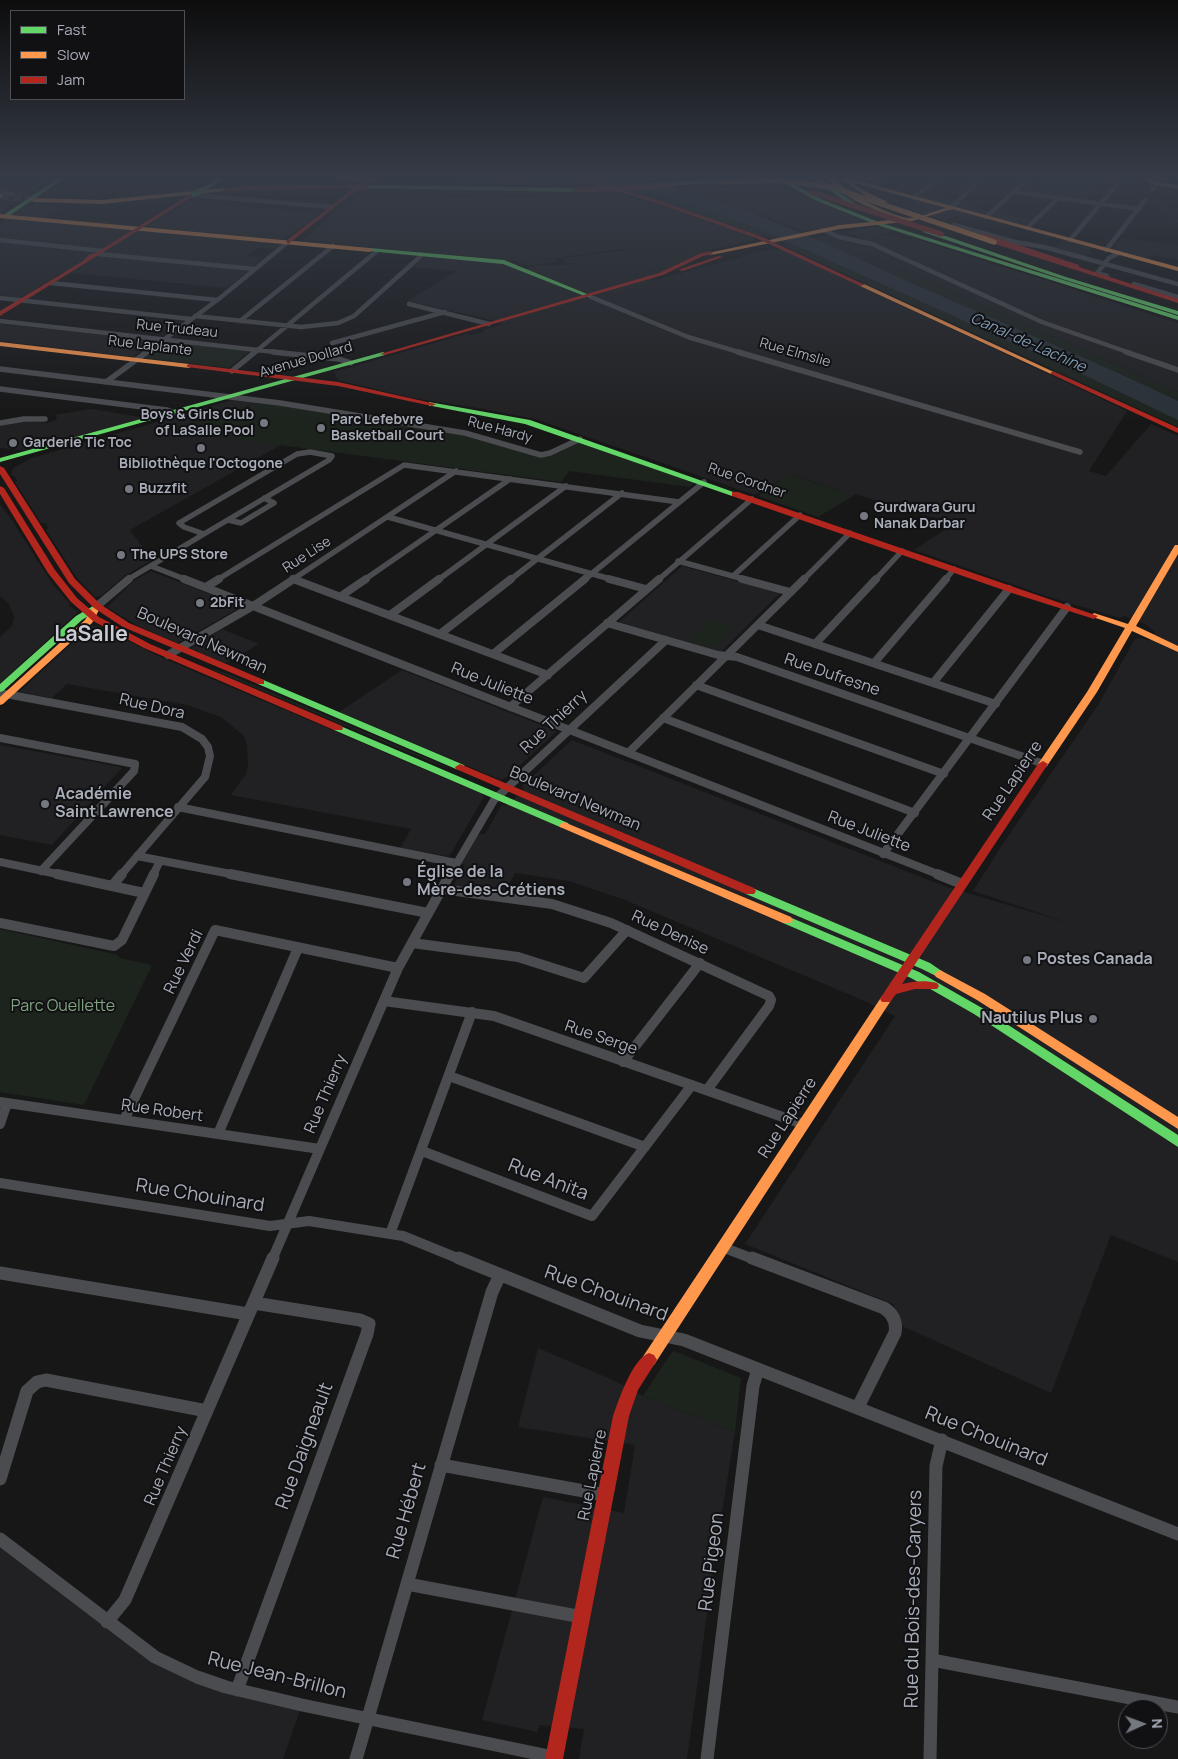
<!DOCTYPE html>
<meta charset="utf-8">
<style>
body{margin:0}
#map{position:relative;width:1178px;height:1759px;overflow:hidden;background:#171717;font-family:Manrope,sans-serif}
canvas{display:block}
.legend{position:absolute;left:10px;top:10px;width:175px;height:90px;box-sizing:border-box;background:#111113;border:1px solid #4d4f55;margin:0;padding:6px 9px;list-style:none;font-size:15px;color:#a8adb8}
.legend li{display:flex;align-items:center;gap:10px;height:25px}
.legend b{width:25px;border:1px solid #4d4f55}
.north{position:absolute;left:1118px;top:1699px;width:50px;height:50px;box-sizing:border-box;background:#111113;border:1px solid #4d4f55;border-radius:50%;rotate:88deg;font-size:14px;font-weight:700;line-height:20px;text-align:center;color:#a8adb8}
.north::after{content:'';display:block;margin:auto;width:18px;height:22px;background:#757880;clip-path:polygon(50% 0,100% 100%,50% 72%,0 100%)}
</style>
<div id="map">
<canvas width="1178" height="1759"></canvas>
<ul class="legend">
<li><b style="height:6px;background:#63d668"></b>Fast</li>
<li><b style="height:6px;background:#ff974d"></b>Slow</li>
<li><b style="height:6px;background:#b3261e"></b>Jam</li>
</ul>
<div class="north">N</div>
</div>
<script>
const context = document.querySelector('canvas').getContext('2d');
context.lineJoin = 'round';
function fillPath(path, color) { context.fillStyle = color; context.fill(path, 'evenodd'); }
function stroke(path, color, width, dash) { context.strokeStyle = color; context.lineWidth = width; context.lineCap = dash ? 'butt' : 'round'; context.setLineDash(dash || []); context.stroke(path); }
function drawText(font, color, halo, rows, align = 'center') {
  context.font = font + ' Manrope,sans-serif'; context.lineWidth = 4; context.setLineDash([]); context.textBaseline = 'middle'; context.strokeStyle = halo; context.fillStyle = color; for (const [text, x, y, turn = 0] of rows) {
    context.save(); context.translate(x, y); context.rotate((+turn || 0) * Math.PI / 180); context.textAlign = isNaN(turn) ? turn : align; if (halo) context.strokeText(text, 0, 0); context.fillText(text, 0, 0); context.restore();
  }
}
fillPath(new Path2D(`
 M 412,178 L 563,178 L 572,182 L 509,184 Z
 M 755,186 L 792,190 L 865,222 L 804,231 L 767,217 L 679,187 Z
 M 611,191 L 720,226 L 753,237 L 755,240 L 699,252 L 629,251 L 620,249 L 543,260 L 506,260 L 504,265 L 519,270 L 540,265 L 635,264 L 660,273 L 648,277 L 657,280 L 766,250 L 783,250 L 1127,411 L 1089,471 L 1106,476 L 1151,424 L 1178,436 L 1178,1262 L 1111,1235 L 1051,1393 L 902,1326 L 893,1304 L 745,1244 L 895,1016 L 867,1002 L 625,900 L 569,881 L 515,873 L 505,893 L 453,886 L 465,865 L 456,863 L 474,835 L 485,834 L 502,804 L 506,806 L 524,789 L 522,786 L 572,740 L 944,886 L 1069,923 L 973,891 L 1002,845 L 1098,705 L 1135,639 L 1142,638 L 1149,641 L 1155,632 L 1145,624 L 1124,616 L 1120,618 L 1046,596 L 914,550 L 959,520 L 938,518 L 908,511 L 856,494 L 853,496 L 790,474 L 755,495 L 535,419 L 484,409 L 413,398 L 338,380 L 334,372 L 466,334 L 472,335 L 485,331 L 485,329 L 503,324 L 492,320 L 407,301 L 457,271 L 414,267 L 430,253 L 306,241 L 303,239 L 361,193 L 401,197 L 535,198 Z
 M 923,195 L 981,203 L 975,209 L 1030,220 L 1024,225 L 994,218 L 976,220 L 956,215 L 943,220 L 899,205 L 920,199 Z
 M 190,202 L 303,212 L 318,214 L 284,240 L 148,227 Z
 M 28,204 L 60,207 L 43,218 L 12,215 Z
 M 7,219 L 265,242 L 262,246 L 266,243 L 280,244 L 274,249 L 258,248 L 246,256 L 263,258 L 227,288 L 63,272 L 20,298 L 0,295 L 0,224 Z
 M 872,227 L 878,227 L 892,231 L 871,238 L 887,234 L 904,239 L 915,239 L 1178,323 L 1178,392 L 871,256 L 872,248 L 879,246 L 847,232 Z
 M 1122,238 L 1178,246 L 1178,260 L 1152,255 L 1147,259 L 1114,250 Z
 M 1064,240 L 1093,248 L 1088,250 L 1092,252 L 1086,257 L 1052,247 Z
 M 0,324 L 86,333 L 154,341 L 133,357 L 0,341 Z
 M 233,400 L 260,402 L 167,430 L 281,445 L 130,530 L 152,560 L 126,575 L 101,596 L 95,597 L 77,578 L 46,530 L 48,527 L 45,523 L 41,523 L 15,482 L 17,481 L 15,477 L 11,475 L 13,468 L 32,458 Z
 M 92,409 L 146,418 L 35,449 L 20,450 L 0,448 L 0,425 L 22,421 L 47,423 L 56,420 L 57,417 L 54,415 Z
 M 0,504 L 15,524 L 14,525 L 16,525 L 16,527 L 52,583 L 70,604 L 68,605 L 78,612 L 0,683 L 0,637 L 12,626 L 14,616 L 8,603 L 0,596 Z
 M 682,566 L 780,593 L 721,652 L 619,622 Z
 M 151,571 L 240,606 L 241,607 L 177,643 L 136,625 L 107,607 L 135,580 Z
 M 91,626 L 98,626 L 158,656 L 482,794 L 484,797 L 450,855 L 447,856 L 400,848 L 411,829 L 231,795 L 246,774 L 248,765 L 247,745 L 244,736 L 221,717 L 187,705 L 67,684 L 52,698 L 19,692 Z
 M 222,629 L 259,644 L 225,664 L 198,652 L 199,651 L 190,649 Z
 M 402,670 L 554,730 L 556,732 L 507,777 L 501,780 L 339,712 Z
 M 0,745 L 116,766 L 122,768 L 52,845 L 0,835 Z
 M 538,1348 L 613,1380 L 643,1396 L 735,1432 L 717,1542 L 687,1759 L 579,1759 L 584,1729 L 540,1725 L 537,1732 L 482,1720 L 543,1497 L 624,1513 L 635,1445 L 518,1427 Z
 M 0,1539 L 155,1657 L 302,1705 L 283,1759 L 0,1759 Z`), '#212123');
fillPath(new Path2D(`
 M 580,178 L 645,178 L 652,180 L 650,183 L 729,206 L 804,235 L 823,233 L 809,237 L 811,238 L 829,235 L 869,245 L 872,248 L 871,256 L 1178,392 L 1178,427 L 787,247 L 785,246 L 786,243 L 774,238 L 759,235 L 662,202 Z
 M 1050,178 L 1103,179 L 1085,201 L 1034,194 Z
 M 707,249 L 708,251 L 706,252 L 710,252 L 691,257 L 660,273 L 635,264 L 574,265 L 573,263 L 565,263 L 561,258 L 618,251 L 685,252 Z
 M 449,255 L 528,259 L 555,258 L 558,262 L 527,266 L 515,261 Z
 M 168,342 L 250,351 L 229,368 L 144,358 Z
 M 260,402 L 462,435 L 538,456 L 576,443 L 582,443 L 695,483 L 690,487 L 569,471 L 561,482 L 165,430 Z
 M 789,474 L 853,496 L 818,517 L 758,496 Z
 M 711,620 L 734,627 L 714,648 L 689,641 Z
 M 206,667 L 228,674 L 457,771 L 431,762 Z
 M 0,929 L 118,955 L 120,958 L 152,965 L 84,1105 L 0,1092 Z
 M 674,1351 L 741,1378 L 735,1432 L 643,1396 L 671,1353 Z`), '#1d241e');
fillPath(new Path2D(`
 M 610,178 L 642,178 L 650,180 L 650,183 C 744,202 832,247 918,286 C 1005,324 1092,360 1178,401 L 1178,420 L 1078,372 L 764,231 L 723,215 Z`), '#2a3239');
stroke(new Path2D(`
 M 1,196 L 36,199`), '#343537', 8, [8, 4]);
stroke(new Path2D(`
 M 872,186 L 885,178
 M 1152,190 L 1161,178
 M 1014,192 L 1139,209
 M 0,193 L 13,194
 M 193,195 L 332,207
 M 913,198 L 938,178
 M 951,208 L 982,178
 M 986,217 L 1029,178
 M 954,225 L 1015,242 L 1044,247 L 1178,284
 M 1027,228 L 1058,198
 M 823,230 L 839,237 L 872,244 L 1042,322 L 1130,353
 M 0,240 L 102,251
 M 1070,240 L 1120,181 L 1102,178
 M 1106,250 L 1145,200
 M 98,254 L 255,269
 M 1107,276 L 1097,273 L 1109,258 L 1119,253
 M 51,283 L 217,300
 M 1134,284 L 1178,297
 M 591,297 L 688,337 L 742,353
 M 0,298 L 191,319
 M 409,304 L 489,324
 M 195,316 L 301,327 L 338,323 L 354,316 L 422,255
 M 0,321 L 284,353
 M 240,321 L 333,246
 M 332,343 L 445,312
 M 146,353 L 220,298 L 288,242
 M 254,353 L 377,251`), '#4b4c50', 4.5);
stroke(new Path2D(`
 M 273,352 L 339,359 L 351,363
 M 738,352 L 1080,452
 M 1126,352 L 1178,370
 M 0,369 L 280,403 L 465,433 L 541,455 L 550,453 L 580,439
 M 232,371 L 255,352
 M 106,382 L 147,352
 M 0,389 L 167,410 L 175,413
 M 0,423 L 24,419 L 45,419
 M 310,452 L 332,456 L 329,460 L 204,534 L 184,527 L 179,523 L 297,454 Z
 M 388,517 L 614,580
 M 228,520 L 241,523 L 274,503 L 264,498
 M 678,561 L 747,580
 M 151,566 L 187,580
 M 733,576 L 800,515
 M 293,579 L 296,580
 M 127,580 L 204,534
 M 217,580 L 404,465 L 679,502
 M 292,580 L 456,471
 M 364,580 L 510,479
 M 438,580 L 566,486
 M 510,580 L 622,493
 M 584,580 L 704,482
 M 658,580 L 752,499
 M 803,580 L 850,533
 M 875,580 L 902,551
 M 945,580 L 954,569`), '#4b4c50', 5.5);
stroke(new Path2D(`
 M 184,579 L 940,875
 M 293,579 L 548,675
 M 609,579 L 646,589
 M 742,579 L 790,592
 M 206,587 L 219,579
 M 341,596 L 366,579
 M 97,606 L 129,579
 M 390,615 L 439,579
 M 607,623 L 718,655 L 737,657 L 1044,764
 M 758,625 L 996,704
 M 440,634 L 511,579
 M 815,644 L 876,579
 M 493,654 L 585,579
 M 168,655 L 253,606 L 294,579
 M 874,663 L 946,579
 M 933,683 L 1009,589
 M 696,685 L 944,774
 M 0,693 L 182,727 L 202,739 L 208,747 L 210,756 L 205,777 L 121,875
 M 510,707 L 659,579
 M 663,718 L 915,813
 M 0,738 L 135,764 L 134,771 L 41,871
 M 628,753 L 804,579
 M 178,807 L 456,863
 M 883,854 L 1067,607
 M 137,856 L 236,875
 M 0,862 L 62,875
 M 153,875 L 160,861
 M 450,875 L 494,800 L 666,640`), '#4b4c50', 8);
stroke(new Path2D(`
 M 57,874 L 144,893
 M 230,874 L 428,913
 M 937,874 L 962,884
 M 112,886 L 122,874
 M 442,889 L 552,904 L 611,923 L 769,996 L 771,1000 L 769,1006 L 707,1090
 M 0,923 L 114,946 L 122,940 L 154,874
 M 412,943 L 518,957 L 584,978 L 627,930
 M 384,1001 L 494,1016 L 803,1124
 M 623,1062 L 700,963
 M 449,1076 L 645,1147
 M 0,1102 L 320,1149
 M 124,1120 L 215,930 L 398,968
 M 0,1124 L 7,1103
 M 218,1134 L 298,948
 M 422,1151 L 592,1216 L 692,1085
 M 0,1183 L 270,1226 L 309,1221 L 403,1236 L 462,1260
 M 390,1234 L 472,1012
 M 722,1247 L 756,1260
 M 272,1260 L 398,968 L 450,874`), '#4b4c50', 10);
stroke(new Path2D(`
 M 459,1258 L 640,1331 L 684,1340 L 1178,1534
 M 752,1258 L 884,1308 C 893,1314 897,1322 895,1333 L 858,1407
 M 0,1273 L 248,1314
 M 441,1465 L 606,1495
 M 0,1479 L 27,1391 L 37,1382 L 46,1380 L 207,1411
 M 0,1539 L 155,1657 L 197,1677 L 226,1687 L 302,1705 L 554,1757
 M 407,1584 L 582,1617
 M 107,1622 L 125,1600 L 273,1258
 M 932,1660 L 1178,1707
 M 237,1690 L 367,1334 L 369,1324 L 360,1320 L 254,1303
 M 356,1759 L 492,1292 L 500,1275
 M 707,1759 L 753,1386 L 758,1369
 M 930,1759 L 936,1466 L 942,1440`), '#4b4c50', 13);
fillPath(new Path2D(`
 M 59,178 L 65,178 L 6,218 L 2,218 L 2,216 Z
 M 219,178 L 225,178 L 204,191 L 199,190 Z
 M 778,178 L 782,178 L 821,199 L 881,223 L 1178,316 L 1178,320 L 877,225 L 817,201 L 778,180 Z
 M 811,178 L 817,178 L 859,206 L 854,207 Z
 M 719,180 L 721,183 L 654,186 L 651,184 L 654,182 Z
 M 365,185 L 576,188 L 579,190 L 576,192 L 363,188 Z
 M 925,229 L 1066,277 L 1178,311 L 1178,315 L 1062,279 L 923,232 Z
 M 370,248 L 504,260 L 592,296 L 587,297 L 503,264 L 368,251 Z
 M 383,352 L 386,354 L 385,355 L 0,462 L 0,458 Z
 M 429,402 L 530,420 L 739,494 L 732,496 L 525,424 L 432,406 L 429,406 Z
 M 93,606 L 97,609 L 96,611 L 82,620 L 3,691 L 0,692 L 0,684 L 76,616 Z
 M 261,679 L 464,765 L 465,767 L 460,770 L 456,769 L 258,684 L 256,682 Z
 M 338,725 L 568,823 L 569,825 L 564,828 L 560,827 L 334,730 L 333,728 Z
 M 750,887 L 930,963 L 946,974 L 940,978 L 922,969 L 746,894 L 744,891 L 746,888 Z
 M 787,916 L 919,972 L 982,1008 L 1178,1135 L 1178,1147 L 974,1014 L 911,978 L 783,923 L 781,920 L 783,917 Z`), '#63d668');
fillPath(new Path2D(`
 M 828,178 L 833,178 C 849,193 886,215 908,218 C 917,219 937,210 946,208 L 851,182 L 862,190 L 888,202 C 875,207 850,183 840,178 L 848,178 L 1178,267 L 1178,271 L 952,209 L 912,221 L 840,229 L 711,255 L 708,253 L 840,225 L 901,219 C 875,210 844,200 828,178 Z
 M 1142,178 L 1148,178 L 1155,182 L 1178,185 L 1178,189 L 1152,184 Z
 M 224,188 L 226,191 L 102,204 L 34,202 L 31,200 L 34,198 L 102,200 Z
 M 0,194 L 3,195 L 4,196 L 0,198 Z
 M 0,214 L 370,248 L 373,250 L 370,252 L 0,218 Z
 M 860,284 L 864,284 L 1056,373 L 1051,374 L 860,286 Z
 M 0,342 L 189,364 L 192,366 L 189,368 L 0,346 Z
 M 1175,545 L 1178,545 L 1178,554 L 1136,626 L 1178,646 L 1178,652 L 1132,631 L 1097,692 L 1047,766 L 1039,766 L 1038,764 L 1087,692 L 1125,628 L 1090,616 L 1094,613 L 1128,624 Z
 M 95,607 L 99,610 L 92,623 L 3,704 L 0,705 L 0,697 L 85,620 L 92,608 Z
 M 564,822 L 791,917 L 793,920 L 791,923 L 783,923 L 560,827 L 559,825 Z
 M 940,970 L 985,994 L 1178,1117 L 1178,1129 L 977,1000 L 936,977 L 934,974 Z
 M 886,995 L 890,996 L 892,999 L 890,1002 L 654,1365 L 649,1367 L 644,1365 L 641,1360 L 644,1355 L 882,996 Z`), '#ff974d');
fillPath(new Path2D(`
 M 340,178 L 376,178 L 345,199 L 288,244 L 286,241 L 354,188 L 244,190 L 224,192 L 221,190 L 244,186 L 353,185 L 355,188 L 365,181 L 342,180 Z
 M 572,178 L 579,178 L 660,201 L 760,236 L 865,285 L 860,286 L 756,238 L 656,203 Z
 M 192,193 L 197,194 L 0,316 L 0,311 L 83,261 L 89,255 L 96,253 Z
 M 983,233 L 1079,265 L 1079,267 L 1178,299 L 1178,303 L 992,243 L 994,240 L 981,236 Z
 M 711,251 L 713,254 L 703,256 L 663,275 L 385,355 L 380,354 L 659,273 L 699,254 Z
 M 718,256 L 723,257 L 683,271 L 678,270 Z
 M 189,364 L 338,382 L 436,404 L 432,406 L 338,386 L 187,367 L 187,365 Z
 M 1051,372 L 1055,372 L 1178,428 L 1178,433 L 1051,374 Z
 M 0,466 L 4,468 L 75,579 L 100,604 L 129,623 L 264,680 L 264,684 L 258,684 L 123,627 L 94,608 L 69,583 L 0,474 Z
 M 0,486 L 4,488 L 55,570 L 77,598 L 99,617 L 150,644 L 342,726 L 343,728 L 342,730 L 334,730 L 144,648 L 93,621 L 71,602 L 48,573 L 0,494 Z
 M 732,492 L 738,492 L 1098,616 L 1094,619 L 1091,618 L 1015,594 L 732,496 Z
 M 1043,761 L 1048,764 L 902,984 C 914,981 925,980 937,983 L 939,986 L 937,989 L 915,989 L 896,994 L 890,1002 L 882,1002 L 880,999 L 887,988 L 1038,764 Z
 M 460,764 L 754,888 L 756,891 L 754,894 L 746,894 L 456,769 L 455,767 Z
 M 649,1353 L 654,1355 L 657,1360 L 638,1390 L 629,1416 L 563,1759 L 545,1759 L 613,1416 C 619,1400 632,1359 649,1353 Z`), '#b3261e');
stroke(new Path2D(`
 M 1127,178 L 1178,221
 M 0,210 L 49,178`), '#4b4c4f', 1, [3, 2.5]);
stroke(new Path2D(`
 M 194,194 L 202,190`), '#63d668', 5.5);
stroke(new Path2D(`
 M 719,182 L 778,180 L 831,187 L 994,242`), '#ff974d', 5.5);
stroke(new Path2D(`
 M 353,187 L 365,187
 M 576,190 L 672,186
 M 811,192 L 941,234`), '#b3261e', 5.5);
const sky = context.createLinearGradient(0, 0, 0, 424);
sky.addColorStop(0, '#0d0d0d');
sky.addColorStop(0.42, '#363c47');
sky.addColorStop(1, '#363c4700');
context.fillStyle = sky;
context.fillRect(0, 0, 1178, 424);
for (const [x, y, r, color] of [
 [264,423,5,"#757880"],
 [321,428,5,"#757880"],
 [13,443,5,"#757880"],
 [201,448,5,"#757880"],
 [129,489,5,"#757880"],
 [864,516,5,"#757880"],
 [121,555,5,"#757880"],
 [200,603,5,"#757880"],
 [45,804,5,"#757880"],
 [407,882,5,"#757880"],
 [1027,960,5,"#757880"],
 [1093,1019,5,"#757880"]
]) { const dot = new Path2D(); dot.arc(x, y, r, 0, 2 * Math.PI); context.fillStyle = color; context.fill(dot); stroke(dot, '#111113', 2); }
drawText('14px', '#a8adb8', '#111113', [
 ["Rue Trudeau",177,329,6],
 ["Rue Laplante",150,346,7],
 ["Rue Elmslie",795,353,16],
 ["Avenue Dollard",306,360,-16],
 ["Rue Hardy",500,430,15],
 ["Rue Cordner",747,481,19],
 ["Rue Lise",307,555,-33]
]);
drawText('bold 14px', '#a8adb8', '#111113', [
 ["Boys & Girls Club",254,415,"right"],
 ["of LaSalle Pool",254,431,"right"],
 ["Parc Lefebvre",331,420],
 ["Basketball Court",331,436],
 ["Garderie Tic Toc",23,443],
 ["Bibliothèque l'Octogone",201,464,"center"],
 ["Buzzfit",139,489],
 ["Gurdwara Guru",874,508],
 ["Nanak Darbar",874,524],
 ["The UPS Store",131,555],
 ["2bFit",210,603]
], 'left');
drawText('italic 15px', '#7f9bb3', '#111113', [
 ["Canal-de-Lachine",1028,343,24]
]);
drawText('16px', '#a8adb8', '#111113', [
 ["Boulevard Newman",202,641,24],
 ["Rue Dufresne",832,675,19],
 ["Rue Juliette",492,684,22],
 ["Rue Dora",152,707,13],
 ["Rue Thierry",554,722,-43],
 ["Rue Lapierre",1013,781,-56],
 ["Boulevard Newman",575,799,23],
 ["Rue Juliette",869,832,21],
 ["Rue Denise",670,933,25],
 ["Rue Verdi",184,962,-64],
 ["Rue Serge",601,1038,19],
 ["Rue Thierry",326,1094,-67],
 ["Rue Robert",162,1111,8],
 ["Rue Lapierre",788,1118,-57],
 ["Rue Thierry",166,1466,-67],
 ["Rue Lapierre",593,1475,-79]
]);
drawText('bold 16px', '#a8adb8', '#111113', [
 ["Académie",55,795],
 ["Saint Lawrence",55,813],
 ["Église de la",417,873],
 ["Mère-des-Crétiens",417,891],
 ["Postes Canada",1037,960],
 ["Nautilus Plus",1083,1019,"right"]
], 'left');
drawText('16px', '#7fa381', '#111113', [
 ["Parc Ouellette",63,1007]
]);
drawText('19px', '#a8adb8', '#111113', [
 ["Rue Anita",548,1180,21],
 ["Rue Chouinard",200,1196,9],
 ["Rue Chouinard",606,1294,20],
 ["Rue Chouinard",986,1437,22],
 ["Rue Daigneault",305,1446,-70],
 ["Rue Hébert",407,1511,-74],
 ["Rue Pigeon",712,1562,-83],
 ["Rue du Bois-des-Caryers",914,1599,-89],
 ["Rue Jean-Brillon",277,1676,14]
]);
drawText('bold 21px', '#c9ccd4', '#111113', [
 ["LaSalle",91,635]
]);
</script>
